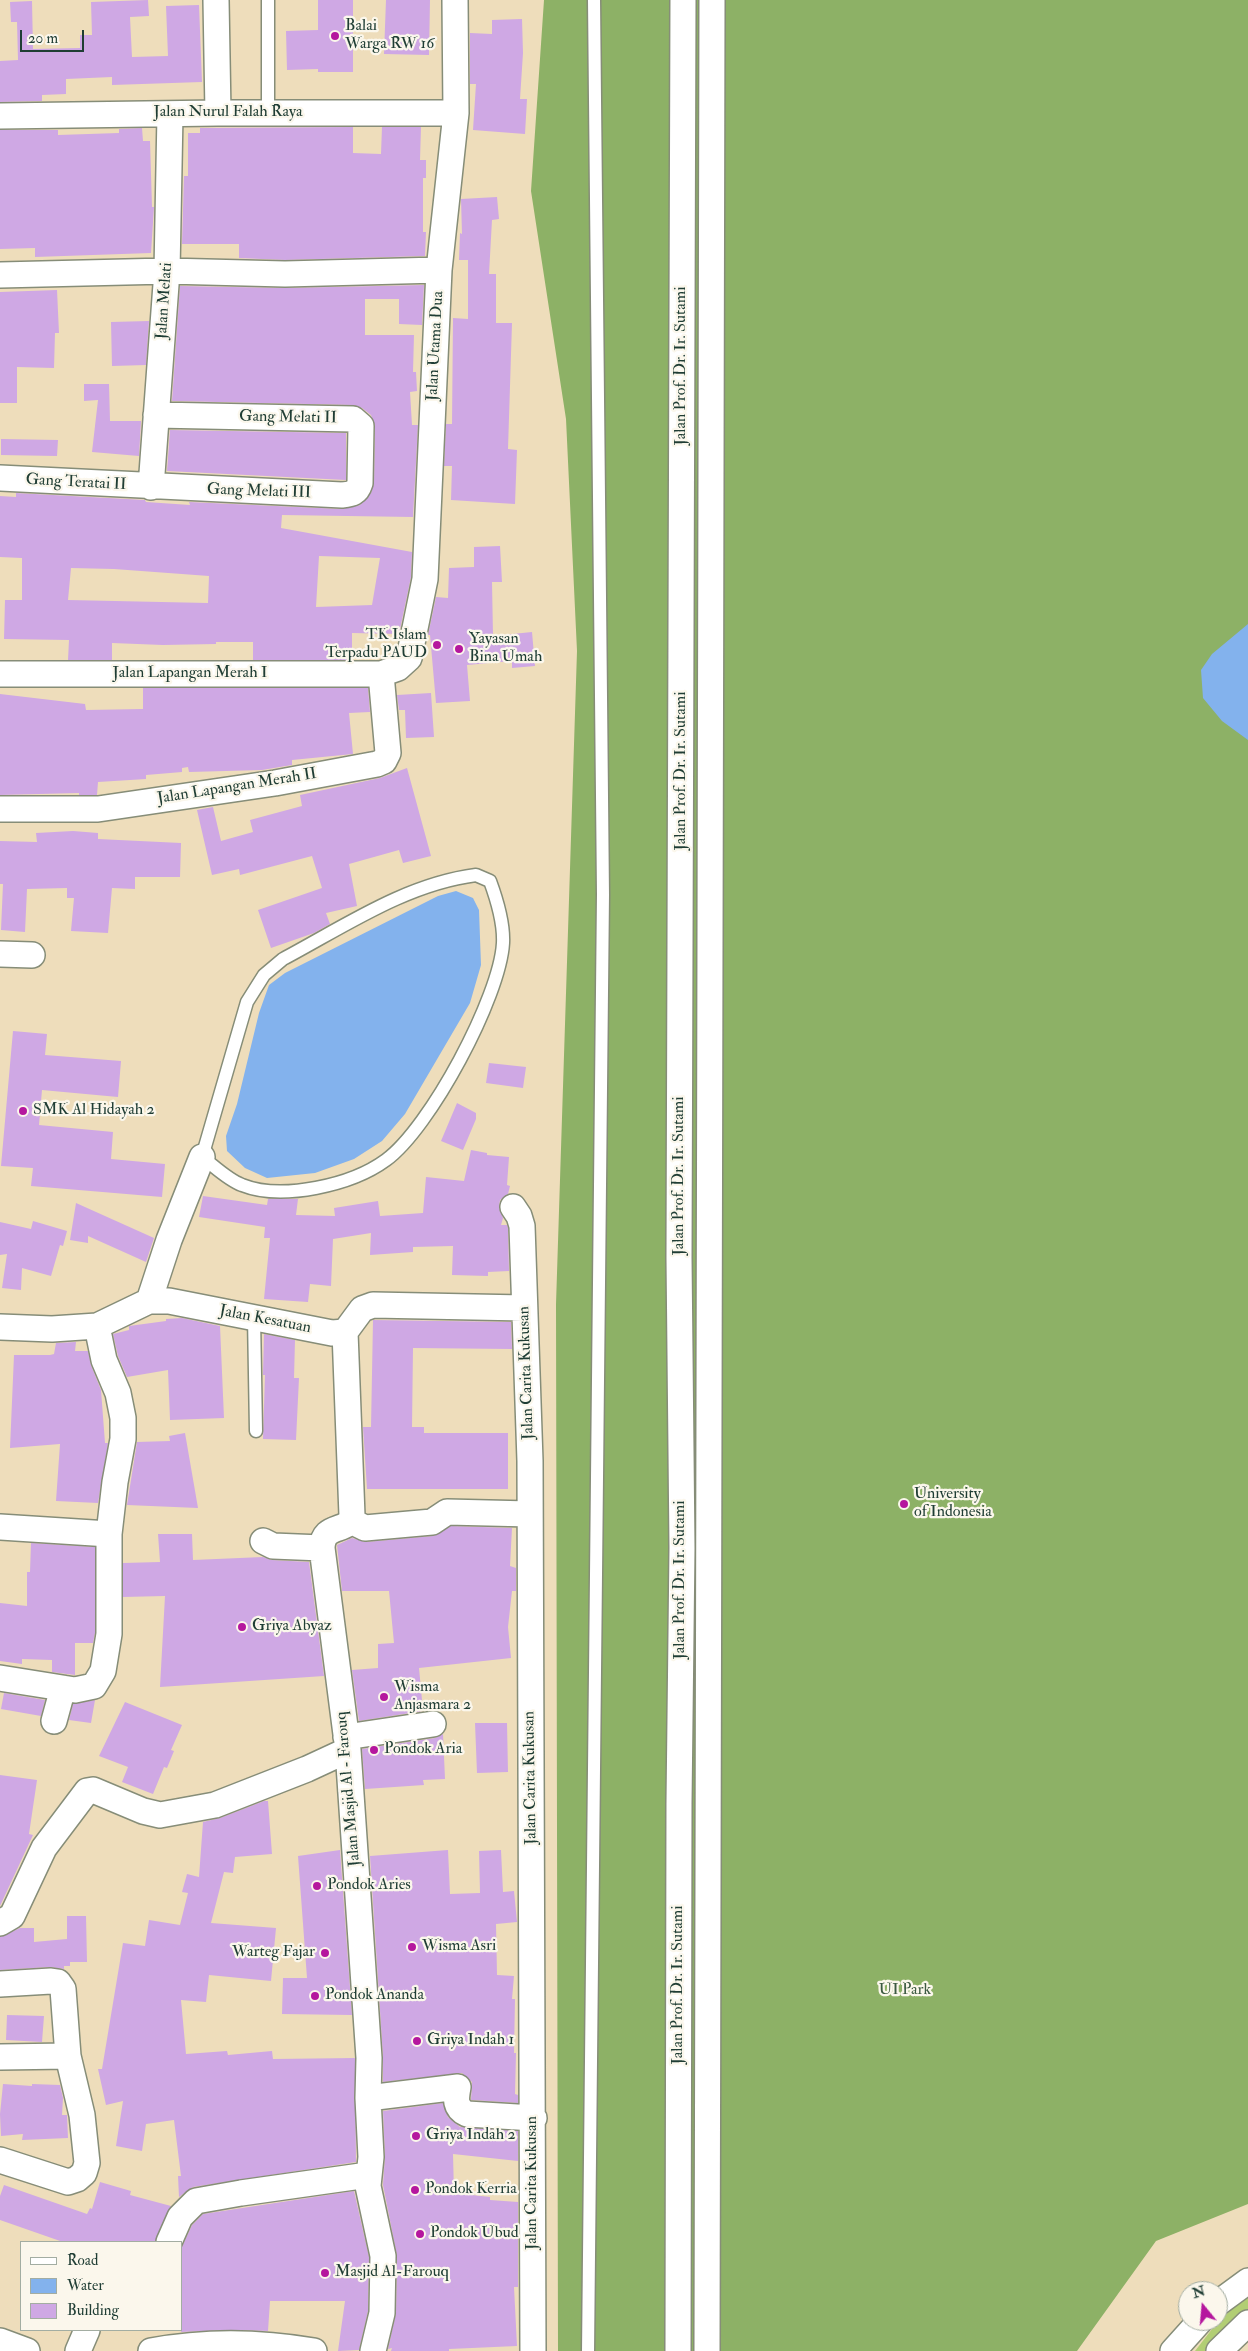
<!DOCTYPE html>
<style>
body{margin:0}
#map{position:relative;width:1248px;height:2351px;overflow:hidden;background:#edb;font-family:"IM FELL Double Pica",serif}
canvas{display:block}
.legend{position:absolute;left:20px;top:2241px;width:162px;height:90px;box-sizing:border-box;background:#fbf7ec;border:1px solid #a3ada2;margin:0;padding:6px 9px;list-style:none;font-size:15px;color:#1f3d34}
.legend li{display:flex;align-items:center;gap:10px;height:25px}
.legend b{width:25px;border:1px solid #a3ada2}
.north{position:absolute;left:1178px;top:2281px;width:50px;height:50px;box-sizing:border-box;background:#fbf7ec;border:1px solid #a3ada2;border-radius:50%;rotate:343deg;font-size:14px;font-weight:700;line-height:20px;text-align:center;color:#1f3d34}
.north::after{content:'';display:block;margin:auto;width:18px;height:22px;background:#b5179e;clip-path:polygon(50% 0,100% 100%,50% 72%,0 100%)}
.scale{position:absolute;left:20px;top:30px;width:64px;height:22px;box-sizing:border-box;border:2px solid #1f3d34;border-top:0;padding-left:6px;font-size:15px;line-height:18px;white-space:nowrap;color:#1f3d34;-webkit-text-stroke:4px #fbf7ec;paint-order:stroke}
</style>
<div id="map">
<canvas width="1248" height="2351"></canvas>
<ul class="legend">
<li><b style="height:6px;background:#fff"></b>Road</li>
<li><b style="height:14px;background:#83b2ed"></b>Water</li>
<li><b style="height:14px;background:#cfa8e4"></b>Building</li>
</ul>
<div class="north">N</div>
<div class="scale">20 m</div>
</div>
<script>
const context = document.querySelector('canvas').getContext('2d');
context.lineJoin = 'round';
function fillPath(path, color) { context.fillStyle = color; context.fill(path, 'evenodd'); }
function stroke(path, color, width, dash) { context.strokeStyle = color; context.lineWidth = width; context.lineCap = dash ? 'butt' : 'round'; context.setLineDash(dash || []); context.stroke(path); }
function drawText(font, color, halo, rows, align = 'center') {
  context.font = font + ' "IM FELL Double Pica",serif'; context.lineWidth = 4.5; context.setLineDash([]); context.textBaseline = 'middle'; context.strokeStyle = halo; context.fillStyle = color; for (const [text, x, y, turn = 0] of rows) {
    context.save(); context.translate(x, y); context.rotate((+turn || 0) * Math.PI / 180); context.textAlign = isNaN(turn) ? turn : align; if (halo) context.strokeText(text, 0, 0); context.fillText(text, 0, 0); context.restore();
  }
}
fillPath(new Path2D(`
 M 1248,2296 L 1248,2310 L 1208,2351 L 1195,2351 L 1219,2320 Z`), '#b2ce74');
fillPath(new Path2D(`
 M 544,0 L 1248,0 L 1248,2204 L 1156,2241 L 1077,2351 L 558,2351 L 556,1304 L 577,651 L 566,419 L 531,191 Z`), '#8db166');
fillPath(new Path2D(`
 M 1248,624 L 1248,740 L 1222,721 L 1203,698 L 1201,670 L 1212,654 Z
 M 456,891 L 473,898 L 479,910 L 481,965 L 470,1003 L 405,1114 L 382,1141 L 354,1159 L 315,1173 L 267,1178 L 245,1168 L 227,1151 L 226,1136 L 237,1104 L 259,1013 L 269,985 L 285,973 L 438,896 Z`), '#83b2ed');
fillPath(new Path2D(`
 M 148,0 L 149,16 L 130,17 L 132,57 L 168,56 L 166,6 L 199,5 L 202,82 L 112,85 L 112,77 L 66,79 L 66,94 L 42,95 L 42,101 L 0,102 L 0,61 L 18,60 L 17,22 L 11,22 L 10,2 L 32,1 L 33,49 L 80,48 L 80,35 L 92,35 L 91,2 Z
 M 318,0 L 353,0 L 353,72 L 318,72 L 318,69 L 287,70 L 286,31 L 318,30 Z
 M 386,0 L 430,0 L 429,55 L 384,54 Z
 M 522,19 L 523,53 L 520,99 L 527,99 L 525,134 L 473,130 L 476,84 L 470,84 L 470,33 L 492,34 L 492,20 Z
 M 353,127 L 353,153 L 381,154 L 382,127 L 421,127 L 420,160 L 426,160 L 426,178 L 423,178 L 423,232 L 426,232 L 425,256 L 285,260 L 239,258 L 239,244 L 182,244 L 184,176 L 188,176 L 188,133 L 200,133 L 200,128 Z
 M 142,128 L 143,141 L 150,141 L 152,207 L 154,207 L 151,253 L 35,257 L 35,248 L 0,249 L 0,130 L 58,130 L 58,135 L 119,133 L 119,129 Z
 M 497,197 L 499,219 L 492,220 L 489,274 L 496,274 L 496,323 L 512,323 L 508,449 L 517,450 L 515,504 L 451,500 L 452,466 L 444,466 L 446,424 L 452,424 L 453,318 L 468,319 L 468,260 L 459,260 L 460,233 L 462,234 L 461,199 Z
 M 424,285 L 422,325 L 399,324 L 399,299 L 365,299 L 365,335 L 414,335 L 413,372 L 416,372 L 417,391 L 410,392 L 412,425 L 418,425 L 413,517 L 282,515 L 281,528 L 412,552 L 411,577 L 399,634 L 352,633 L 352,660 L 253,660 L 253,642 L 216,642 L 216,644 L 163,645 L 112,643 L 112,660 L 68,660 L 69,640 L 4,639 L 5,600 L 22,600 L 22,558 L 0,557 L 0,496 L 16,497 L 16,493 L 145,500 L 146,502 L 190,505 L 189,502 L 341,509 L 360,505 L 371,493 L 374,483 L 375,426 L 371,415 L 362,408 L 353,405 L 172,401 L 180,286 L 285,288 ZM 319,556 L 380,558 L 372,605 L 316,607 ZM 71,568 L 114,569 L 209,576 L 208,603 L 68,600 Z
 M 57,290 L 59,333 L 55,333 L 54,368 L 17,367 L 17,403 L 0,403 L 0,292 Z
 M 149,321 L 146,365 L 112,366 L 111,322 Z
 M 84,384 L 109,384 L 110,421 L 141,421 L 139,456 L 92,452 L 98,400 L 84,401 Z
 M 170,430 L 346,433 L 346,480 L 167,471 Z
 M 1,439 L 58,440 L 57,456 L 1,455 Z
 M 500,546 L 502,582 L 492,582 L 493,636 L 532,632 L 535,666 L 512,668 L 512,661 L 467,665 L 470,701 L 436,703 L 430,635 L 428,635 L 436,597 L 448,598 L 449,568 L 474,567 L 474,547 Z
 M 143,688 L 368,688 L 370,712 L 349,713 L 353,754 L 292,760 L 292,765 L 262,770 L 189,772 L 188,767 L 182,768 L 182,772 L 146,775 L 146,779 L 98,782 L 97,795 L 79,795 L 79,793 L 0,795 L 0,694 L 85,704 L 86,710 L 143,709 Z
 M 431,693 L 434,737 L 406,738 L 405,710 L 399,710 L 397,695 Z
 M 407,768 L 431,856 L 403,863 L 399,850 L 349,864 L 357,906 L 326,913 L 330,924 L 314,933 L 271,948 L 258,910 L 322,888 L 312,856 L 240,875 L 239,869 L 212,875 L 197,810 L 213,807 L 221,841 L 253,832 L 250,820 L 302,806 L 300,795 L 380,778 Z
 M 73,831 L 98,833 L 98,839 L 181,843 L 180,877 L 135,877 L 135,889 L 112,888 L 108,933 L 71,931 L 74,898 L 67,898 L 67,888 L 27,889 L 25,932 L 1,930 L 3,884 L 0,884 L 0,841 L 37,842 L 36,833 Z
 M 13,1031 L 47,1034 L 45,1055 L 121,1061 L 118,1097 L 42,1090 L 39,1125 L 113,1132 L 111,1159 L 165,1164 L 162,1197 L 31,1186 L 33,1168 L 1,1166 Z
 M 489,1063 L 526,1067 L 523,1088 L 486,1083 Z
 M 457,1103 L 476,1113 L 476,1119 L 463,1150 L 441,1141 Z
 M 471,1150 L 487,1153 L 487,1155 L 509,1157 L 507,1185 L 510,1186 L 508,1194 L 500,1200 L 499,1207 L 503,1218 L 501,1225 L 507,1225 L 508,1228 L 509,1271 L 488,1272 L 488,1276 L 452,1275 L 453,1246 L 413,1247 L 413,1252 L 370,1255 L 371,1233 L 333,1239 L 331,1286 L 310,1284 L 308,1302 L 264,1299 L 270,1238 L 264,1238 L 265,1227 L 199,1217 L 203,1196 L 267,1205 L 268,1199 L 298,1199 L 296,1215 L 335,1216 L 334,1208 L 378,1201 L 380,1216 L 423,1213 L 426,1177 L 464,1181 Z
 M 76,1203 L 154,1238 L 146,1262 L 88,1236 L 88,1243 L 70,1240 Z
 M 33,1221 L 67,1231 L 63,1246 L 60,1245 L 51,1276 L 22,1268 L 21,1290 L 2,1288 L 7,1254 L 0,1255 L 0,1222 L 31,1229 Z
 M 182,1318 L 220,1326 L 224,1418 L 170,1420 L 168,1370 L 127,1377 L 118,1356 L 113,1334 L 129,1330 L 129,1326 L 166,1321 L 166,1319 Z
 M 373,1320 L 511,1322 L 512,1349 L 413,1348 L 412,1427 L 424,1427 L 424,1433 L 508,1433 L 508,1489 L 367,1489 L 363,1427 L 371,1427 Z
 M 264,1334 L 295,1340 L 294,1378 L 299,1378 L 296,1440 L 263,1439 L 265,1375 L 263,1375 Z
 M 76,1342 L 75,1351 L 88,1351 L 91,1365 L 101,1390 L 105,1443 L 108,1443 L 98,1503 L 56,1501 L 60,1444 L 10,1448 L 14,1355 L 50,1355 L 54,1354 L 56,1343 Z
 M 185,1433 L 198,1508 L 127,1505 L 137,1442 L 170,1441 L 169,1436 Z
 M 451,1526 L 512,1528 L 510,1566 L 516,1568 L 516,1591 L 512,1591 L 508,1627 L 511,1658 L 419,1668 L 423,1711 L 359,1721 L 352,1670 L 378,1668 L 378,1644 L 394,1643 L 389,1591 L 342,1591 L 337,1545 L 352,1538 L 366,1542 L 433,1536 Z
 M 158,1534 L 192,1534 L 193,1560 L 263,1557 L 272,1560 L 309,1562 L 324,1676 L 160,1687 L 165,1596 L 123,1597 L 123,1563 L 160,1562 Z
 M 31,1543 L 95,1547 L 95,1633 L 93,1643 L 75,1643 L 75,1675 L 52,1672 L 52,1660 L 22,1659 L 22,1664 L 0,1661 L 0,1603 L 27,1606 L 27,1572 L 30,1572 Z
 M 4,1693 L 45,1700 L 41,1716 L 1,1709 Z
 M 95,1700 L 91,1723 L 69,1720 L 73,1704 Z
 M 125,1702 L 182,1725 L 171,1750 L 174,1751 L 167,1768 L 164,1767 L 153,1794 L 122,1782 L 128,1767 L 99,1756 Z
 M 475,1723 L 507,1723 L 508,1772 L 477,1773 Z
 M 443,1734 L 445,1779 L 423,1780 L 424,1785 L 365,1789 L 362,1749 L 435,1738 Z
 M 0,1775 L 37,1780 L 29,1834 L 33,1835 L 0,1906 Z
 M 264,1801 L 268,1801 L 272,1854 L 235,1857 L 233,1873 L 224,1872 L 211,1923 L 276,1928 L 271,1981 L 209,1975 L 206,2002 L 181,2000 L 186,2054 L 227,2051 L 228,2055 L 272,2051 L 273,2059 L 355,2058 L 356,2162 L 193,2187 L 179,2197 L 178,2176 L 181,2176 L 174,2120 L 146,2124 L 142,2151 L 116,2146 L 123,2101 L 106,2105 L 98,2069 L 102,2069 L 123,1943 L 145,1946 L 149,1920 L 180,1925 L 188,1893 L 182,1892 L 187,1874 L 199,1877 L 203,1822 L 220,1818 Z
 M 340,1850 L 352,2015 L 282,2014 L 283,1978 L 307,1978 L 298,1856 Z
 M 448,1850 L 450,1894 L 480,1893 L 479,1851 L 501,1850 L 503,1892 L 514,1891 L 517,1922 L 496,1924 L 497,1975 L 514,1976 L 512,1999 L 515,1999 L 514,2053 L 516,2053 L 515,2094 L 518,2095 L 518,2103 L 471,2100 L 472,2082 L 462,2073 L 383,2082 L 383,2057 L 370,1856 Z
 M 67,1916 L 86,1916 L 87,1962 L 70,1962 L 70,1966 L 64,1966 L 64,1969 L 50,1967 L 0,1970 L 0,1937 L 20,1928 L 34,1928 L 34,1942 L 67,1939 Z
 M 7,2015 L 44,2016 L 42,2042 L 6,2040 Z
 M 3,2084 L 32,2086 L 32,2084 L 60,2085 L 63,2098 L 62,2115 L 67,2115 L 68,2138 L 22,2140 L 23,2134 L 1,2136 L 0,2114 Z
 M 443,2103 L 448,2117 L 460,2127 L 518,2131 L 518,2161 L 453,2154 L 454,2193 L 490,2197 L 490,2200 L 518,2202 L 518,2287 L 514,2287 L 517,2346 L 449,2349 L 449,2351 L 391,2351 L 392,2348 L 388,2349 L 396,2313 L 397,2256 L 383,2185 L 385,2156 L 383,2111 Z
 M 100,2182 L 131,2191 L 130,2195 L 171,2206 L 155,2242 L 63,2242 L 0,2220 L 0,2196 L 4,2185 L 87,2214 L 90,2208 L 92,2209 Z
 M 354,2191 L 369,2257 L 368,2311 L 359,2350 L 338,2351 L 345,2301 L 270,2301 L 268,2331 L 233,2330 L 181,2332 L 181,2249 L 192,2225 L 203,2214 Z`), '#cfa8e4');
const lane = new Path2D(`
 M 268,0 L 268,113
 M 476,875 L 490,881 C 497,900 504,922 503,943 C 500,997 430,1128 386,1160 C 352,1185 282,1201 242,1185 C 228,1180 214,1166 202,1157 L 247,1002 L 264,975 L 283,959 C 345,926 406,884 476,875 Z
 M 254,1317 L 256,1431
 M 588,2351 L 603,894 L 594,0`);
const street = new Path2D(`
 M 216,0 L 218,113
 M 0,116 L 218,113 L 456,113
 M 0,275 L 167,271 L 285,274 L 439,270
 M 0,478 L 342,495 C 352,494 357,493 360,483 L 361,426 L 353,419 L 156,415
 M 151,487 L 167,271 L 170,114
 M 0,674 L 381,674 L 398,668 L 409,658 L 425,579 L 439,270 L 456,113 L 455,0
 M 0,809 L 98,809 L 275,783 L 377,764 L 384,761 L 388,753 L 381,674
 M 0,954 L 32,955
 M 513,1207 L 519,1216 L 522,1226 L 530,1461 L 533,2351
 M 149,1301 L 169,1240 L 202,1157
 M 0,1327 L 52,1329 L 97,1326 L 149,1301 L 169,1301 L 332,1333 L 345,1332
 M 345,1332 L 352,1516 C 348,1534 323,1522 322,1548 L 348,1750 L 369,2058 L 368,2098 L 371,2157 L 368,2186 L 383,2256 L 382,2313 L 373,2351
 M 345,1332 L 362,1309 L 373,1305 L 524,1308
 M 351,1521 L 365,1528 L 432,1522 L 447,1512 L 530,1514
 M 0,1527 L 109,1534 L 115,1482 L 123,1439 L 123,1418 L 118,1393 L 104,1360 L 97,1326
 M 263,1541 L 273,1546 L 322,1548
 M 0,1678 L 75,1690 L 94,1686 L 103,1671 L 109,1634 L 109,1534
 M 54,1721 L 63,1688
 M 346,1737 L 433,1724
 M 0,1923 L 12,1916 L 44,1848 L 87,1791 L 93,1790 L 143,1811 L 160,1815 L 215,1805 L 307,1769 L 348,1750
 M 0,1984 L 51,1981 L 58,1982 L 63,1989 L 68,2056 L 82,2115 L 87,2163 L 84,2173 L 77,2179 L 68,2182 L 0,2160
 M 0,2057 L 68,2056
 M 368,2098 L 458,2087 C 456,2098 454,2108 467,2114 L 534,2118
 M 169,2242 L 180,2217 L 196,2201 L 241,2193 L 368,2175
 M 1218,2303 L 1248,2281
 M 0,2341 L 27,2351
 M 78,2351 L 87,2330
 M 151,2351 C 204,2341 262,2342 314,2351
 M 678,2351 L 679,1803 L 682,1548 L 679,1257 L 683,0
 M 707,2351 L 712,0
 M 1173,2351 L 1200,2321
 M 1219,2351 L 1248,2323`);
stroke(lane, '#868d78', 15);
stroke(street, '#868d78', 28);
stroke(lane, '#fff', 12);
stroke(street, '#fff', 25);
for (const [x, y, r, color] of [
 [335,36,5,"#b5179e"],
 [437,645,5,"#b5179e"],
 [459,649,5,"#b5179e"],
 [23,1111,5,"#b5179e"],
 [904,1504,5,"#b5179e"],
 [242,1627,5,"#b5179e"],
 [384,1697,5,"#b5179e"],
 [374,1750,5,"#b5179e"],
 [317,1886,5,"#b5179e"],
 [412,1947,5,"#b5179e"],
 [325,1953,5,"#b5179e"],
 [315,1996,5,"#b5179e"],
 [417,2041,5,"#b5179e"],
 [416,2136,5,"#b5179e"],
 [415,2190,5,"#b5179e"],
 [420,2234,5,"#b5179e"],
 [325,2273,5,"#b5179e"]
]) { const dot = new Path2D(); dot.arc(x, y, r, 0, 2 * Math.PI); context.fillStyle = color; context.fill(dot); stroke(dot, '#fbf7ec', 2); }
drawText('16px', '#1f3d34', '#fbf7ec', [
 ["Balai",345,27],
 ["Warga RW 16",345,45],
 ["TK Islam",427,636,"right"],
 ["Terpadu PAUD",427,654,"right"],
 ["Yayasan",469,640],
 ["Bina Umah",469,658],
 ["SMK Al Hidayah 2",33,1111],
 ["University",914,1495],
 ["of Indonesia",914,1513],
 ["Griya Abyaz",252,1627],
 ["Wisma",394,1688],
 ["Anjasmara 2",394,1706],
 ["Pondok Aria",384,1750],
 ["Pondok Aries",327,1886],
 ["Wisma Asri",422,1947],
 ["Warteg Fajar",315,1953,"right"],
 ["Pondok Ananda",325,1996],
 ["Griya Indah 1",427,2041],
 ["Griya Indah 2",426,2136],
 ["Pondok Kerria",425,2190],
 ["Pondok Ubud",430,2234],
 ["Masjid Al-Farouq",335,2273]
], 'left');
drawText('16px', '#1f3d34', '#fbf7ec', [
 ["Jalan Nurul Falah Raya",228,113],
 ["Jalan Melati",165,301,-86],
 ["Jalan Utama Dua",436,346,-87],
 ["Jalan Prof. Dr. Ir. Sutami",682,366,-90],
 ["Gang Melati II",288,418,1],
 ["Gang Teratai II",76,483,3],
 ["Gang Melati III",259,492,2],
 ["Jalan Lapangan Merah I",190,674],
 ["Jalan Prof. Dr. Ir. Sutami",682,771,-90],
 ["Jalan Lapangan Merah II",237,787,-9],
 ["Jalan Prof. Dr. Ir. Sutami",680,1176,-90],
 ["Jalan Kesatuan",265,1320,11],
 ["Jalan Carita Kukusan",527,1373,-92],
 ["Jalan Prof. Dr. Ir. Sutami",681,1580,-90],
 ["Jalan Carita Kukusan",531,1778,-91],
 ["Jalan Masjid Al - Farouq",349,1789,-95],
 ["Jalan Prof. Dr. Ir. Sutami",679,1985,-90],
 ["Jalan Carita Kukusan",533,2183,-90]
]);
drawText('16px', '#3c5a41', '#fbf7ec', [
 ["UI Park",905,1991]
]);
</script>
